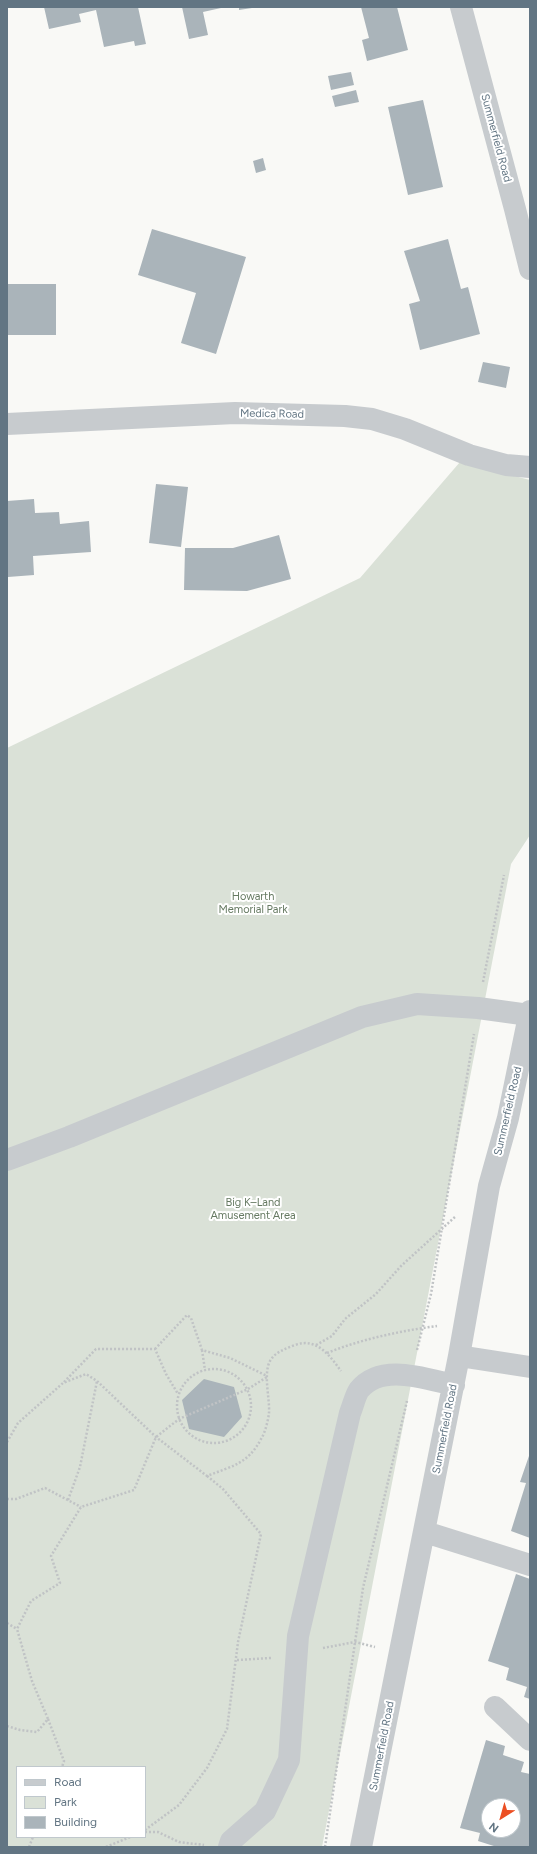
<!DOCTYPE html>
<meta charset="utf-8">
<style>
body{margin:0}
#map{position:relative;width:537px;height:1854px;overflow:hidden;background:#f9f9f6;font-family:Figtree,sans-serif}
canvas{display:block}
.frame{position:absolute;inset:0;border:8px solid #627583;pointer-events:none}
.legend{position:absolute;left:16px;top:1766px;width:130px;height:72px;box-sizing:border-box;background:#fff;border:1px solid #c0c8cd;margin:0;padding:5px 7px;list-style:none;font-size:12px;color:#627583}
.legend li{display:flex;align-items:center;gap:8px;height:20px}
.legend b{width:20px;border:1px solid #c0c8cd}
.north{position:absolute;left:481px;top:1798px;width:40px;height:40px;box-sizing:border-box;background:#fff;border:1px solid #c0c8cd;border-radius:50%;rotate:217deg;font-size:11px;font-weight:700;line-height:16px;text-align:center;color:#627583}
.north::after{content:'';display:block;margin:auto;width:14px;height:18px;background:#ec4f23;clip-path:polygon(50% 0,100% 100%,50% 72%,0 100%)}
</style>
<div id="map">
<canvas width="537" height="1854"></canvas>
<div class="frame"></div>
<ul class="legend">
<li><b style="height:5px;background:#c7cbce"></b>Road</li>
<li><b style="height:11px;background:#dae1d7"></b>Park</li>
<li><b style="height:11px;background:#aab4ba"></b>Building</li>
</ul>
<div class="north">N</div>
</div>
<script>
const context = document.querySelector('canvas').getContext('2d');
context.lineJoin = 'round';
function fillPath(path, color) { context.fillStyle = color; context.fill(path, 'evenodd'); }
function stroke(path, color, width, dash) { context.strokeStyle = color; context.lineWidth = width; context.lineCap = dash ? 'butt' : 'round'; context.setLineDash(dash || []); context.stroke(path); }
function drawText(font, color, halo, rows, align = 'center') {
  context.font = font + ' Figtree,sans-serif'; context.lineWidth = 4; context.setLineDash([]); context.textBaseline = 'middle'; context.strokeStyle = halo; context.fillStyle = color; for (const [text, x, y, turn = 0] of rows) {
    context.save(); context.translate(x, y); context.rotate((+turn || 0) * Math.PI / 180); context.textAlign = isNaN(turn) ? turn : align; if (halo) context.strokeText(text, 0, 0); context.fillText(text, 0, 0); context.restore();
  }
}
fillPath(new Path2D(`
 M 460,462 L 530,480 L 530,835 L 511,864 L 322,1847 L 7,1847 L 7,748 L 360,578 ZM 17,1767 L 145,1767 L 145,1837 L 17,1837 Z`), '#dae1d7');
fillPath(new Path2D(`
 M 44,7 L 138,7 L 146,44 L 135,46 L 134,41 L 104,47 L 96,10 L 79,14 L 81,22 L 49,29 Z
 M 182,7 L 221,7 L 221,8 L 203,12 L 208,35 L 189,39 Z
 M 239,7 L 252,7 L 252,8 L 239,10 Z
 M 361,7 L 397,7 L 408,50 L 367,61 L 362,40 L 369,38 Z
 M 351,72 L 354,85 L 331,90 L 328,76 Z
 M 356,90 L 359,102 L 335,107 L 332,96 Z
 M 423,100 L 443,187 L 408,195 L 388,107 Z
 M 263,158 L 266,170 L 256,173 L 253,161 Z
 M 152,229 L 246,257 L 216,354 L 181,343 L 196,293 L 138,275 Z
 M 448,239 L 461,289 L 468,287 L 480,334 L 420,350 L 409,304 L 420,301 L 404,251 Z
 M 7,284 L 56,284 L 56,335 L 7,335 Z
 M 483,362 L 510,367 L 506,388 L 478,382 Z
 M 156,484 L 188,487 L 181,547 L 149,543 Z
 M 34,499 L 35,513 L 59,512 L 60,524 L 89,521 L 91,552 L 33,556 L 34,575 L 8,577 L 7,501 Z
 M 279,535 L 291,579 L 247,591 L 184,590 L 185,548 L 233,548 Z
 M 204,1379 L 234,1387 L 242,1417 L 224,1437 L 189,1429 L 182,1400 Z
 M 530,1453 L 530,1538 L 511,1531 L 526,1483 L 520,1482 Z
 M 516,1574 L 530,1579 L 530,1699 L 524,1697 L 527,1687 L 506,1680 L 509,1668 L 488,1661 Z
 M 486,1740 L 505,1746 L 503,1755 L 524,1762 L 521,1772 L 530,1774 L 530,1847 L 497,1847 L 478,1841 L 480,1833 L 460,1828 ZM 489,1806 L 513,1806 L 513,1830 L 489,1830 Z`), '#aab4ba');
stroke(new Path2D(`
 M 483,982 L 504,875
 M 316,1345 L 332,1336 L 345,1319 L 376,1294 L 401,1266 L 456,1216
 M 155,1349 L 187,1315 L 191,1318 L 202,1350 L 230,1358 L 267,1376
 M 202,1350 L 205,1370
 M 417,1350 L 431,1294 L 474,1034
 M 327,1353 C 362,1339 400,1331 437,1326
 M177 1406a37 37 0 1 1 74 0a37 37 0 1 1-74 0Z
 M 64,1382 L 96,1349 L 155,1349 L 166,1374 L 178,1394
 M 7,1442 L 18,1423 L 63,1383 L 86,1374 L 97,1381 L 156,1437 L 207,1476 C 232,1466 248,1464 261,1439 C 265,1433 268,1421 269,1413 C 270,1399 263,1374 270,1361 C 275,1352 285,1349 295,1345 C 317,1337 330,1356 341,1371
 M 7,1499 L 16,1499 L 45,1488 L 81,1507
 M 68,1500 L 80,1467 L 97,1381
 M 7,1623 L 17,1629
 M 323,1648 L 355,1642 L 375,1647
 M 237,1660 L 271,1658
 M 48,1719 L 64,1761 L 62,1767
 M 7,1726 L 20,1730 L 37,1732 L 48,1719 L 32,1681 L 17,1629 L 31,1601 L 60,1583 L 51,1556 L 81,1507 L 134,1490 L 156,1437 L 179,1419 L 248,1389 L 267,1377
 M 145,1830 L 179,1805 L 207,1768 L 227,1729 L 238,1642 L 261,1534 L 223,1489 L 207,1476
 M 145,1832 L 158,1832 L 179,1842 L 204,1845
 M 7,1847 L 8,1847
 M 29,1847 L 33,1837
 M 106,1847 L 130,1837
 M 325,1847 L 363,1588 L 407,1401`), '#c0c3c5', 2.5, [2, 2]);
stroke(new Path2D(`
 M 461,7 L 515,209 L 530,269
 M 7,424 L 235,413 L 345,416 L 372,419 L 405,429 L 469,455 L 506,465 L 530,467
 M 7,1160 L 69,1137 L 362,1017 L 417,1004 L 478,1008 L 529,1015
 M 459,1356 L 530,1367
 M 425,1532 L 530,1565
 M 495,1707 L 530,1740
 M 229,1847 L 231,1841 L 265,1811 L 289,1760 L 298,1636 L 350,1413 C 353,1406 355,1396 359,1390 C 381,1362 426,1379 454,1385
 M 361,1847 L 459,1356 L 489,1186 L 508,1118 L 530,1011`), '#c7cbce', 22);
drawText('11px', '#627583', '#fff', [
 ["Summerfield Road",496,138,75],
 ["Medica Road",272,414,1],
 ["Summerfield Road",508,1111,-77],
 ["Summerfield Road",445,1429,-79],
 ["Summerfield Road",382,1746,-79]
]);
drawText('11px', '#667a62', '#fff', [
 ["Howarth",253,897],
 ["Memorial Park",253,910],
 ["Big K–Land",253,1203],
 ["Amusement Area",253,1216]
]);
</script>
